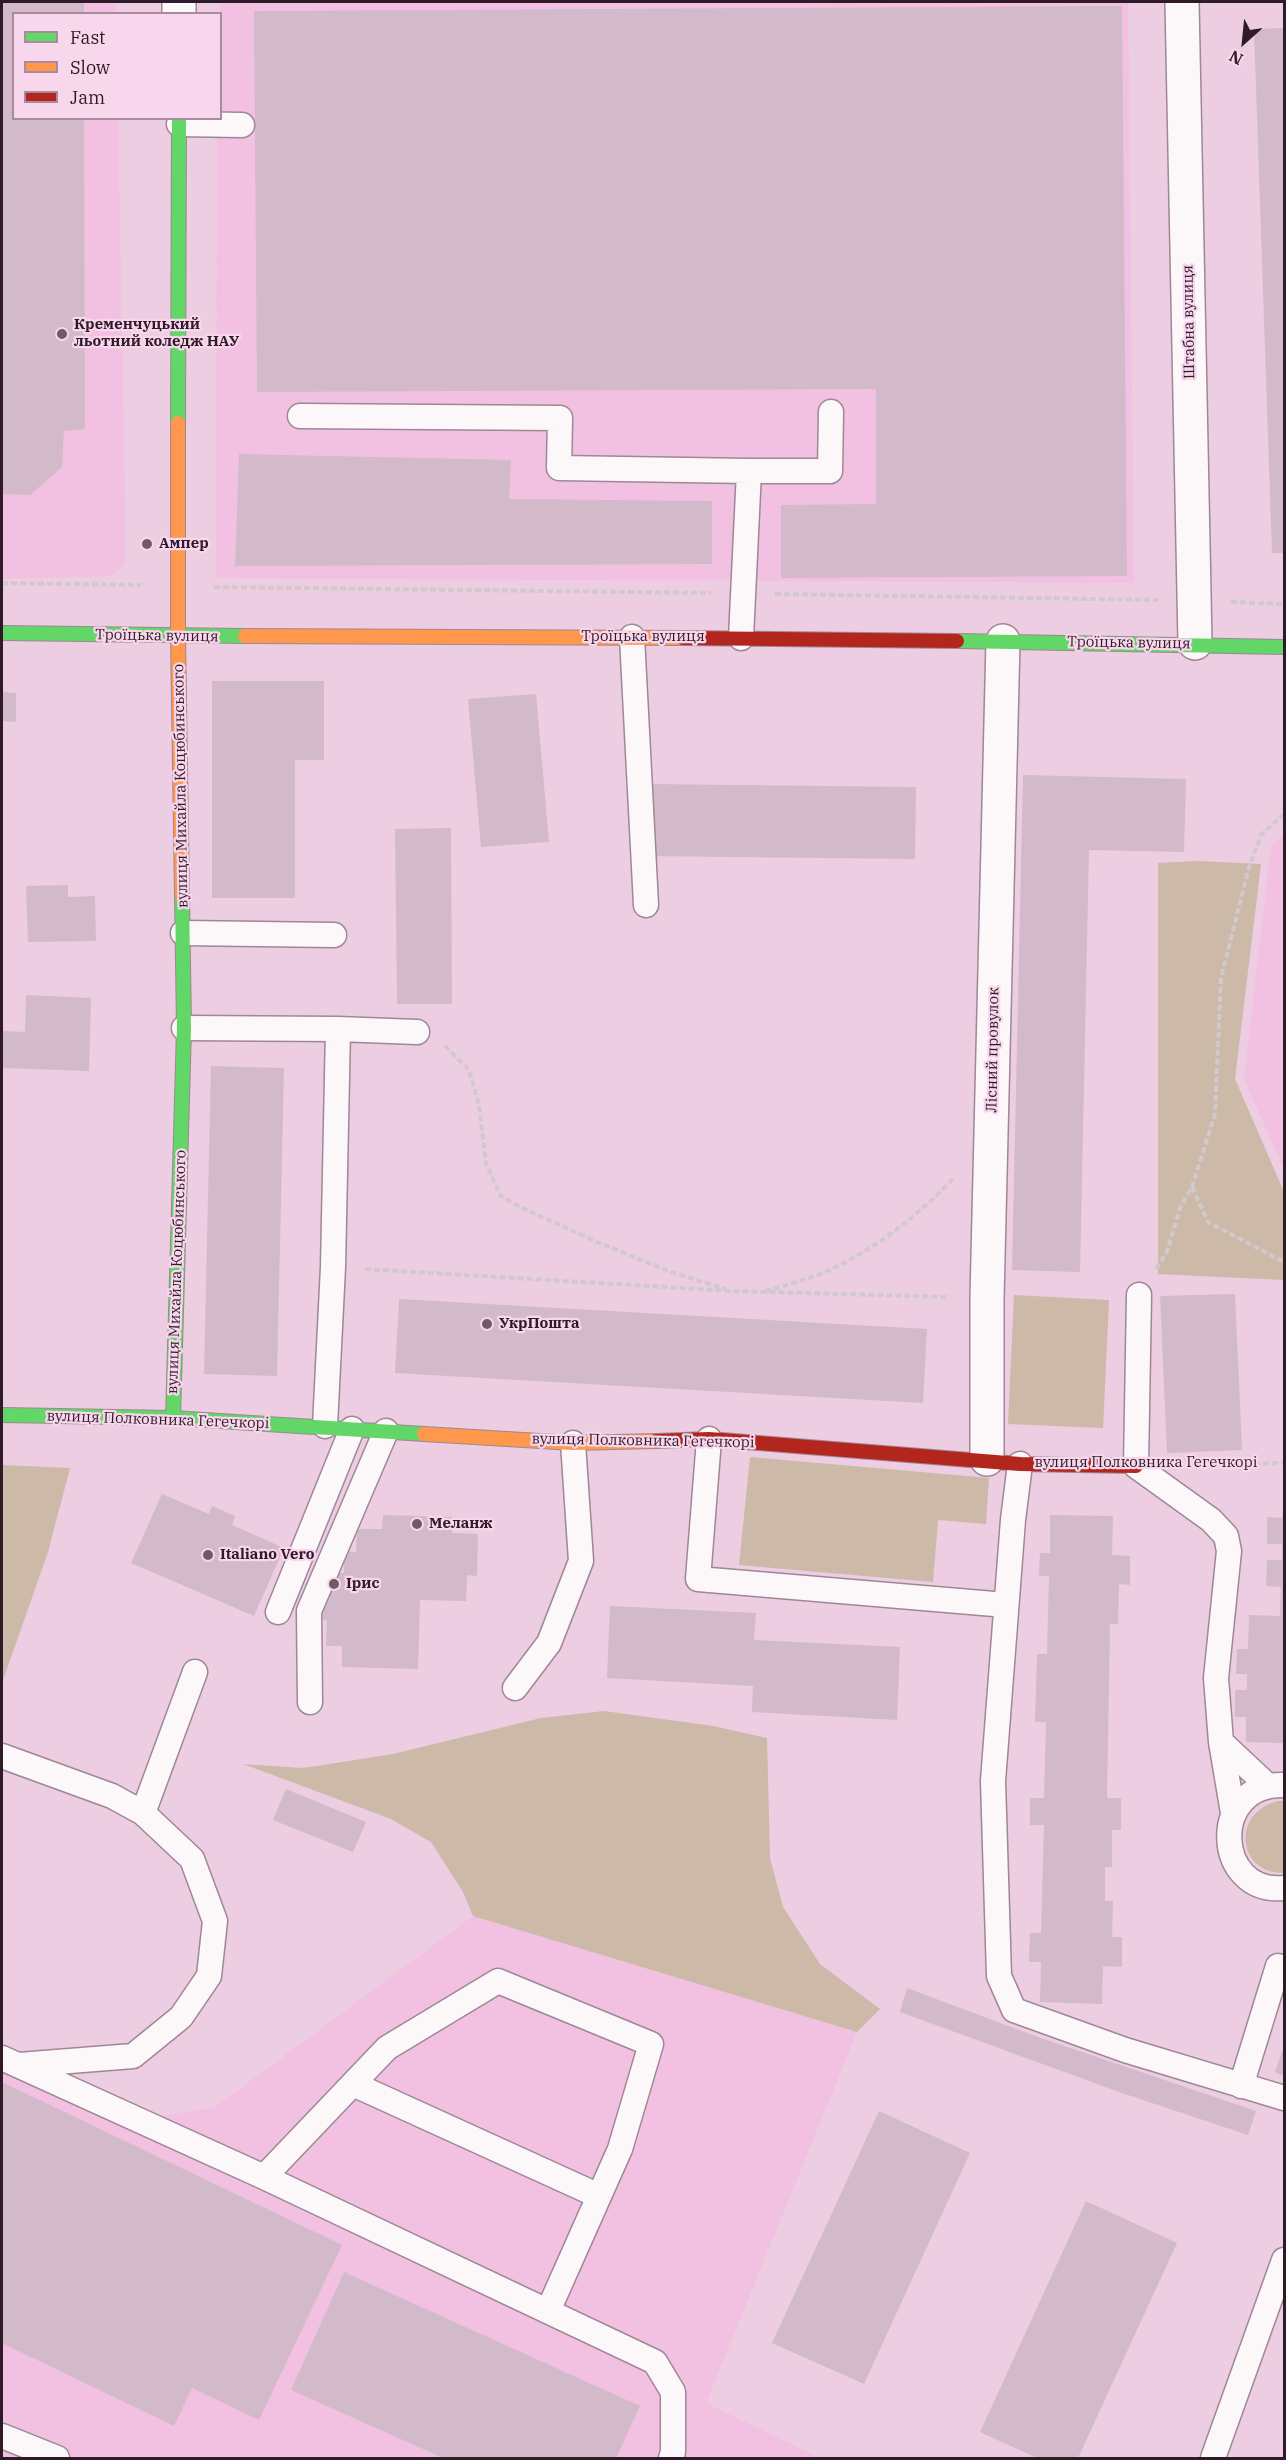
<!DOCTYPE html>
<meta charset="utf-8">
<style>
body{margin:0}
#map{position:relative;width:1286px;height:2460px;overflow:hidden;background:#eccde1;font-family:"IBM Plex Serif",serif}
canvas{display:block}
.frame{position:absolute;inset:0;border:3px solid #2f1b28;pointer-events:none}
.legend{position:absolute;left:12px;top:12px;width:210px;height:108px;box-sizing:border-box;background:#f8d6ec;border:2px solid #a88b9e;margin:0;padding:8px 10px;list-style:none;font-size:18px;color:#2f1b28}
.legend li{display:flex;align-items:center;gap:12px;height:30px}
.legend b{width:30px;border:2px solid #a88b9e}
.north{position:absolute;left:1214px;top:12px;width:60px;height:60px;-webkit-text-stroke:4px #f8d6ec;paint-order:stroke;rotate:207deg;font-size:16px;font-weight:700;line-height:24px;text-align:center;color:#2f1b28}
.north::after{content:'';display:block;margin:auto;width:21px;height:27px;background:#2f1b28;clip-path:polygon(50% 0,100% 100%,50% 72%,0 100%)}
</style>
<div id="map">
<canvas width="1286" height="2460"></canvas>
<div class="frame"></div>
<ul class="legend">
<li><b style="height:8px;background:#63d668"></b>Fast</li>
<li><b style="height:8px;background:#ff974d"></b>Slow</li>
<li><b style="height:8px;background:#b3261e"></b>Jam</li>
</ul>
<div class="north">N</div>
</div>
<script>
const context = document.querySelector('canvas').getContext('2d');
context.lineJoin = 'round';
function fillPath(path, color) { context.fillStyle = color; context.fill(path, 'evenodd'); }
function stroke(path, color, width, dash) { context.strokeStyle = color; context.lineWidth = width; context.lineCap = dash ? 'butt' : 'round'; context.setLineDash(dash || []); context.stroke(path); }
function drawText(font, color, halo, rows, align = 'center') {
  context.font = font + ' "IBM Plex Serif",serif'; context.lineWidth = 4.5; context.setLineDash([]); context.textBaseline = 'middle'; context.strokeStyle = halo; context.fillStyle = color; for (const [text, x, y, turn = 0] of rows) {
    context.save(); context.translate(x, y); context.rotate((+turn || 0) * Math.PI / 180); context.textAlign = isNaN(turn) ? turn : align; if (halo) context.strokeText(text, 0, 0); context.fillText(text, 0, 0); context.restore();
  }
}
fillPath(new Path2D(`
 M 2,2 L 116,2 L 116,13 L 14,14 L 14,118 L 118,119 L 126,550 L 124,563 L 118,571 L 111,576 L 2,579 Z
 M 220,2 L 1128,2 L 1134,583 L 216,578 L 217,126 L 220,118 Z
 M 1284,834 L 1284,1170 L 1244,1079 L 1271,845 Z
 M 473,1916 L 857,2032 L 706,2403 L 820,2458 L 2,2458 L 2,2043 L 151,2117 L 214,2108 Z`), '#f2c1e1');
fillPath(new Path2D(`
 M 1198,861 L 1261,864 L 1235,1079 L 1284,1192 L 1284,1280 L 1158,1274 L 1158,863 Z
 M 1014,1295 L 1109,1300 L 1103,1428 L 1008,1424 Z
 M 750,1457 L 989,1478 L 986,1524 L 938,1520 L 933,1582 L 739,1565 Z
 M 2,1465 L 70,1468 L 48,1552 L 2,1683 Z
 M 604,1711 L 713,1726 L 767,1738 L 770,1858 L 783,1907 L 820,1964 L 880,2009 L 857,2032 L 473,1916 L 463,1892 L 431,1842 L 391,1819 L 243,1764 L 301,1768 L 317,1766 L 393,1754 L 541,1718 Z
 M 1278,1801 L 1284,1801 L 1284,1873 C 1238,1874 1230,1813 1278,1801 Z`), '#ccb9a7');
fillPath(new Path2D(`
 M 2,2 L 84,2 L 84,14 L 14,14 L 14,118 L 84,118 L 85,429 L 64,431 L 62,467 L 30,495 L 2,494 Z
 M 1122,6 L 1127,576 L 781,578 L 781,505 L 876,504 L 876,389 L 257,392 L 254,11 Z
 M 1284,28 L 1284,553 L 1272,553 L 1254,29 Z
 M 239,454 L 511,460 L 509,499 L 712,501 L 712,564 L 235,566 Z
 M 212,681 L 324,681 L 324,760 L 295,760 L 295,898 L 212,898 Z
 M 2,692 L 16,693 L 16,722 L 2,721 Z
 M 536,694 L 549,842 L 481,847 L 468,699 Z
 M 1023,775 L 1186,779 L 1184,852 L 1089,850 L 1080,1272 L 1012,1270 Z
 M 648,784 L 916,787 L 915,859 L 647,856 Z
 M 451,828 L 452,1004 L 397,1004 L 395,829 Z
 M 68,885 L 68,897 L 95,896 L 96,941 L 28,942 L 26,886 Z
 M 26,995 L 91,998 L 89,1071 L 2,1068 L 2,1031 L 25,1032 Z
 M 211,1066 L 284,1068 L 277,1376 L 204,1374 Z
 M 1235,1294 L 1242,1450 L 1167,1453 L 1160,1296 Z
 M 399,1299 L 927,1329 L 923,1403 L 395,1373 Z
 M 162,1494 L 209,1514 L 212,1506 L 235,1516 L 232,1525 L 284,1548 L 254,1616 L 131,1563 Z
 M 1283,1513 L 1284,1513 L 1284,1743 L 1246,1742 L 1246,1717 L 1235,1717 L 1235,1690 L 1247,1690 L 1247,1674 L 1236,1674 L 1237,1649 L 1248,1649 L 1249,1615 L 1280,1616 L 1281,1587 L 1266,1586 L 1267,1560 L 1282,1560 L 1282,1544 L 1267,1544 L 1267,1517 L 1282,1518 Z
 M 383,1515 L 453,1517 L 452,1533 L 478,1534 L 477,1576 L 467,1575 L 466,1601 L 420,1600 L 418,1669 L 342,1667 L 342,1646 L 326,1646 L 327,1620 L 323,1620 L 323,1594 L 328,1573 L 344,1573 L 344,1551 L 356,1552 L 357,1529 L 382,1529 Z
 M 1050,1515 L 1113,1516 L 1112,1555 L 1130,1556 L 1130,1585 L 1119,1584 L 1118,1624 L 1110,1624 L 1107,1798 L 1121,1798 L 1121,1830 L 1112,1830 L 1112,1867 L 1105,1867 L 1105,1901 L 1113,1901 L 1112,1937 L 1122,1937 L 1122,1967 L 1103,1966 L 1102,2004 L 1040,2002 L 1041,1962 L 1029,1962 L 1030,1933 L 1041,1933 L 1044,1825 L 1030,1825 L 1030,1798 L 1044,1798 L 1046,1722 L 1035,1722 L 1037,1654 L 1047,1654 L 1049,1576 L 1039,1576 L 1040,1553 L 1050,1553 Z
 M 610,1606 L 756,1613 L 754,1640 L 900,1647 L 897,1720 L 752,1712 L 753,1686 L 607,1678 Z
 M 286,1789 L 366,1822 L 353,1852 L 273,1820 Z
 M 907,1988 L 1035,2036 L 1256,2111 L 1248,2135 L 1122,2093 L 900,2012 Z
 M 1284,2046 L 1284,2076 L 1275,2072 Z
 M 2,2082 L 342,2245 L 259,2420 L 192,2388 L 174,2426 L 2,2343 Z
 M 879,2111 L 970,2153 L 864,2384 L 772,2343 Z
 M 1086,2201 L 1177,2243 L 1078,2458 L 1037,2458 L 980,2432 Z
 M 344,2272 L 640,2406 L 616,2458 L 443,2458 L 291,2390 Z`), '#d2baca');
const lane = new Path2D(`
 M 179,124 L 242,125
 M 300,416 L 560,418 L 559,468 L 749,471
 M 632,637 L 646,905
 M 741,638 L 749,471 L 830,471 L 831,412
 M 183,933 L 334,935
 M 184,1028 L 338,1029 L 333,1267 L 325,1426
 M 338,1029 L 417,1032
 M 1139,1295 L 1136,1466 L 1211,1520 L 1226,1536 L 1229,1551 L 1216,1678 L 1221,1742 L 1233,1813
 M 709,1439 L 698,1579 L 1006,1605
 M 1020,1464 L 1013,1520 L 993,1781 L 999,1976 L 1014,2010 L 1125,2050 L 1284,2098
 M 278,1612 L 352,1429
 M 515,1688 L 549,1643 L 581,1561 L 573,1443
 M 310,1702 L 309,1611 L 386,1431
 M 1221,1742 L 1267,1785
 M 2,1756 L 112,1796 L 143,1813 L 192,1859 L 215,1921 L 209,1976 L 181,2017 L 133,2056 L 19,2065
 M 1284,1785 C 1208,1783 1214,1895 1284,1888
 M 143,1813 L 195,1672
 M 2,2058 L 264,2177 L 655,2362 L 673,2392 L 673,2452 L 671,2458
 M 353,2084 L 599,2196
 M 1241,2086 L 1278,1966
 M 264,2177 L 387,2048 L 498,1981 L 651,2044 L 620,2149 L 548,2311
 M 2,2436 L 57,2458
 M 1213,2458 L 1284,2260`);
const street = new Path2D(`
 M 1182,2 L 1195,643
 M 179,14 L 179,2
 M 987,1459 L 987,1298 L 1003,641`);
const fast = new Path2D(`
 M 178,423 L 179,118
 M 2,633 L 245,636
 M 957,641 L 1284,647
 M 2,1415 L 173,1418 L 424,1434
 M 173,1418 L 184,1028 L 182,896`);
const slow = new Path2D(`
 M 178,423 L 178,637 L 182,896
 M 245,636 L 683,638
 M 424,1434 L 573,1443 L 656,1441`);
const jam = new Path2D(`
 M 683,638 L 957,641
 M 656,1441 L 709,1439 L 1020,1464 L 1136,1466`);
stroke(lane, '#9e8796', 27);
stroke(street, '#9e8796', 36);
stroke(fast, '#9e8796', 16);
stroke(slow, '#9e8796', 16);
stroke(jam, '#9e8796', 16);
stroke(new Path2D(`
 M 2,583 L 141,585
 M 214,587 L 711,593
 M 775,594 L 1158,600
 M 1231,602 L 1284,604
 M 445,1046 L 469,1070 L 479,1105 L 486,1163 L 500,1195 L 518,1206 L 597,1242 L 668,1271 L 726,1289
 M 1192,1187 L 1208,1222 L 1284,1262
 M 365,1269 L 732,1291 L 950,1297
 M 1156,1269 L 1167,1252 L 1180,1208 L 1192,1187 L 1215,1114 L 1221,978 L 1249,867 L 1261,835 L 1284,814
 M 765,1291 C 786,1285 807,1280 827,1271 C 875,1250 918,1215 954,1178
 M 1191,1464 L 1284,1463`), '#d2c9ce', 4, [6, 3]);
stroke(lane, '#fcf8fa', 24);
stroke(street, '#fcf8fa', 33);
stroke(fast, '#63d668', 14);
stroke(slow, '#ff974d', 14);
stroke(jam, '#b3261e', 14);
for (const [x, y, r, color] of [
 [62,334,6,"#715969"],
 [147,544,6,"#715969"],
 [487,1324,6,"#715969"],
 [417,1524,6,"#715969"],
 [208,1555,6,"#715969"],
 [334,1584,6,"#715969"]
]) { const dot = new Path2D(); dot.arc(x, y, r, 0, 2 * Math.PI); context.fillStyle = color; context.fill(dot); stroke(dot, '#f8d6ec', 2); }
drawText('15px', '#2f1b28', '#f8d6ec', [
 ["Штабна вулиця",1189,322,-91],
 ["Троїцька вулиця",157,636,1],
 ["Троїцька вулиця",643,637],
 ["Троїцька вулиця",1129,643,1],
 ["вулиця Михайла Коцюбинського",181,786,-91],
 ["Лісний провулок",993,1050,-89],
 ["вулиця Михайла Коцюбинського",177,1272,-88],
 ["вулиця Полковника Гегечкорі",158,1420,2],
 ["вулиця Полковника Гегечкорі",643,1441,1],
 ["вулиця Полковника Гегечкорі",1146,1463]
]);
drawText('bold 15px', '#2f1b28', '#f8d6ec', [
 ["Кременчуцький",74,325],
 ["льотний коледж НАУ",74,342],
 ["Ампер",159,544],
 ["УкрПошта",499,1324],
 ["Меланж",429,1524],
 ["Italiano Vero",220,1555],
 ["Ірис",346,1584]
], 'left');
</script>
